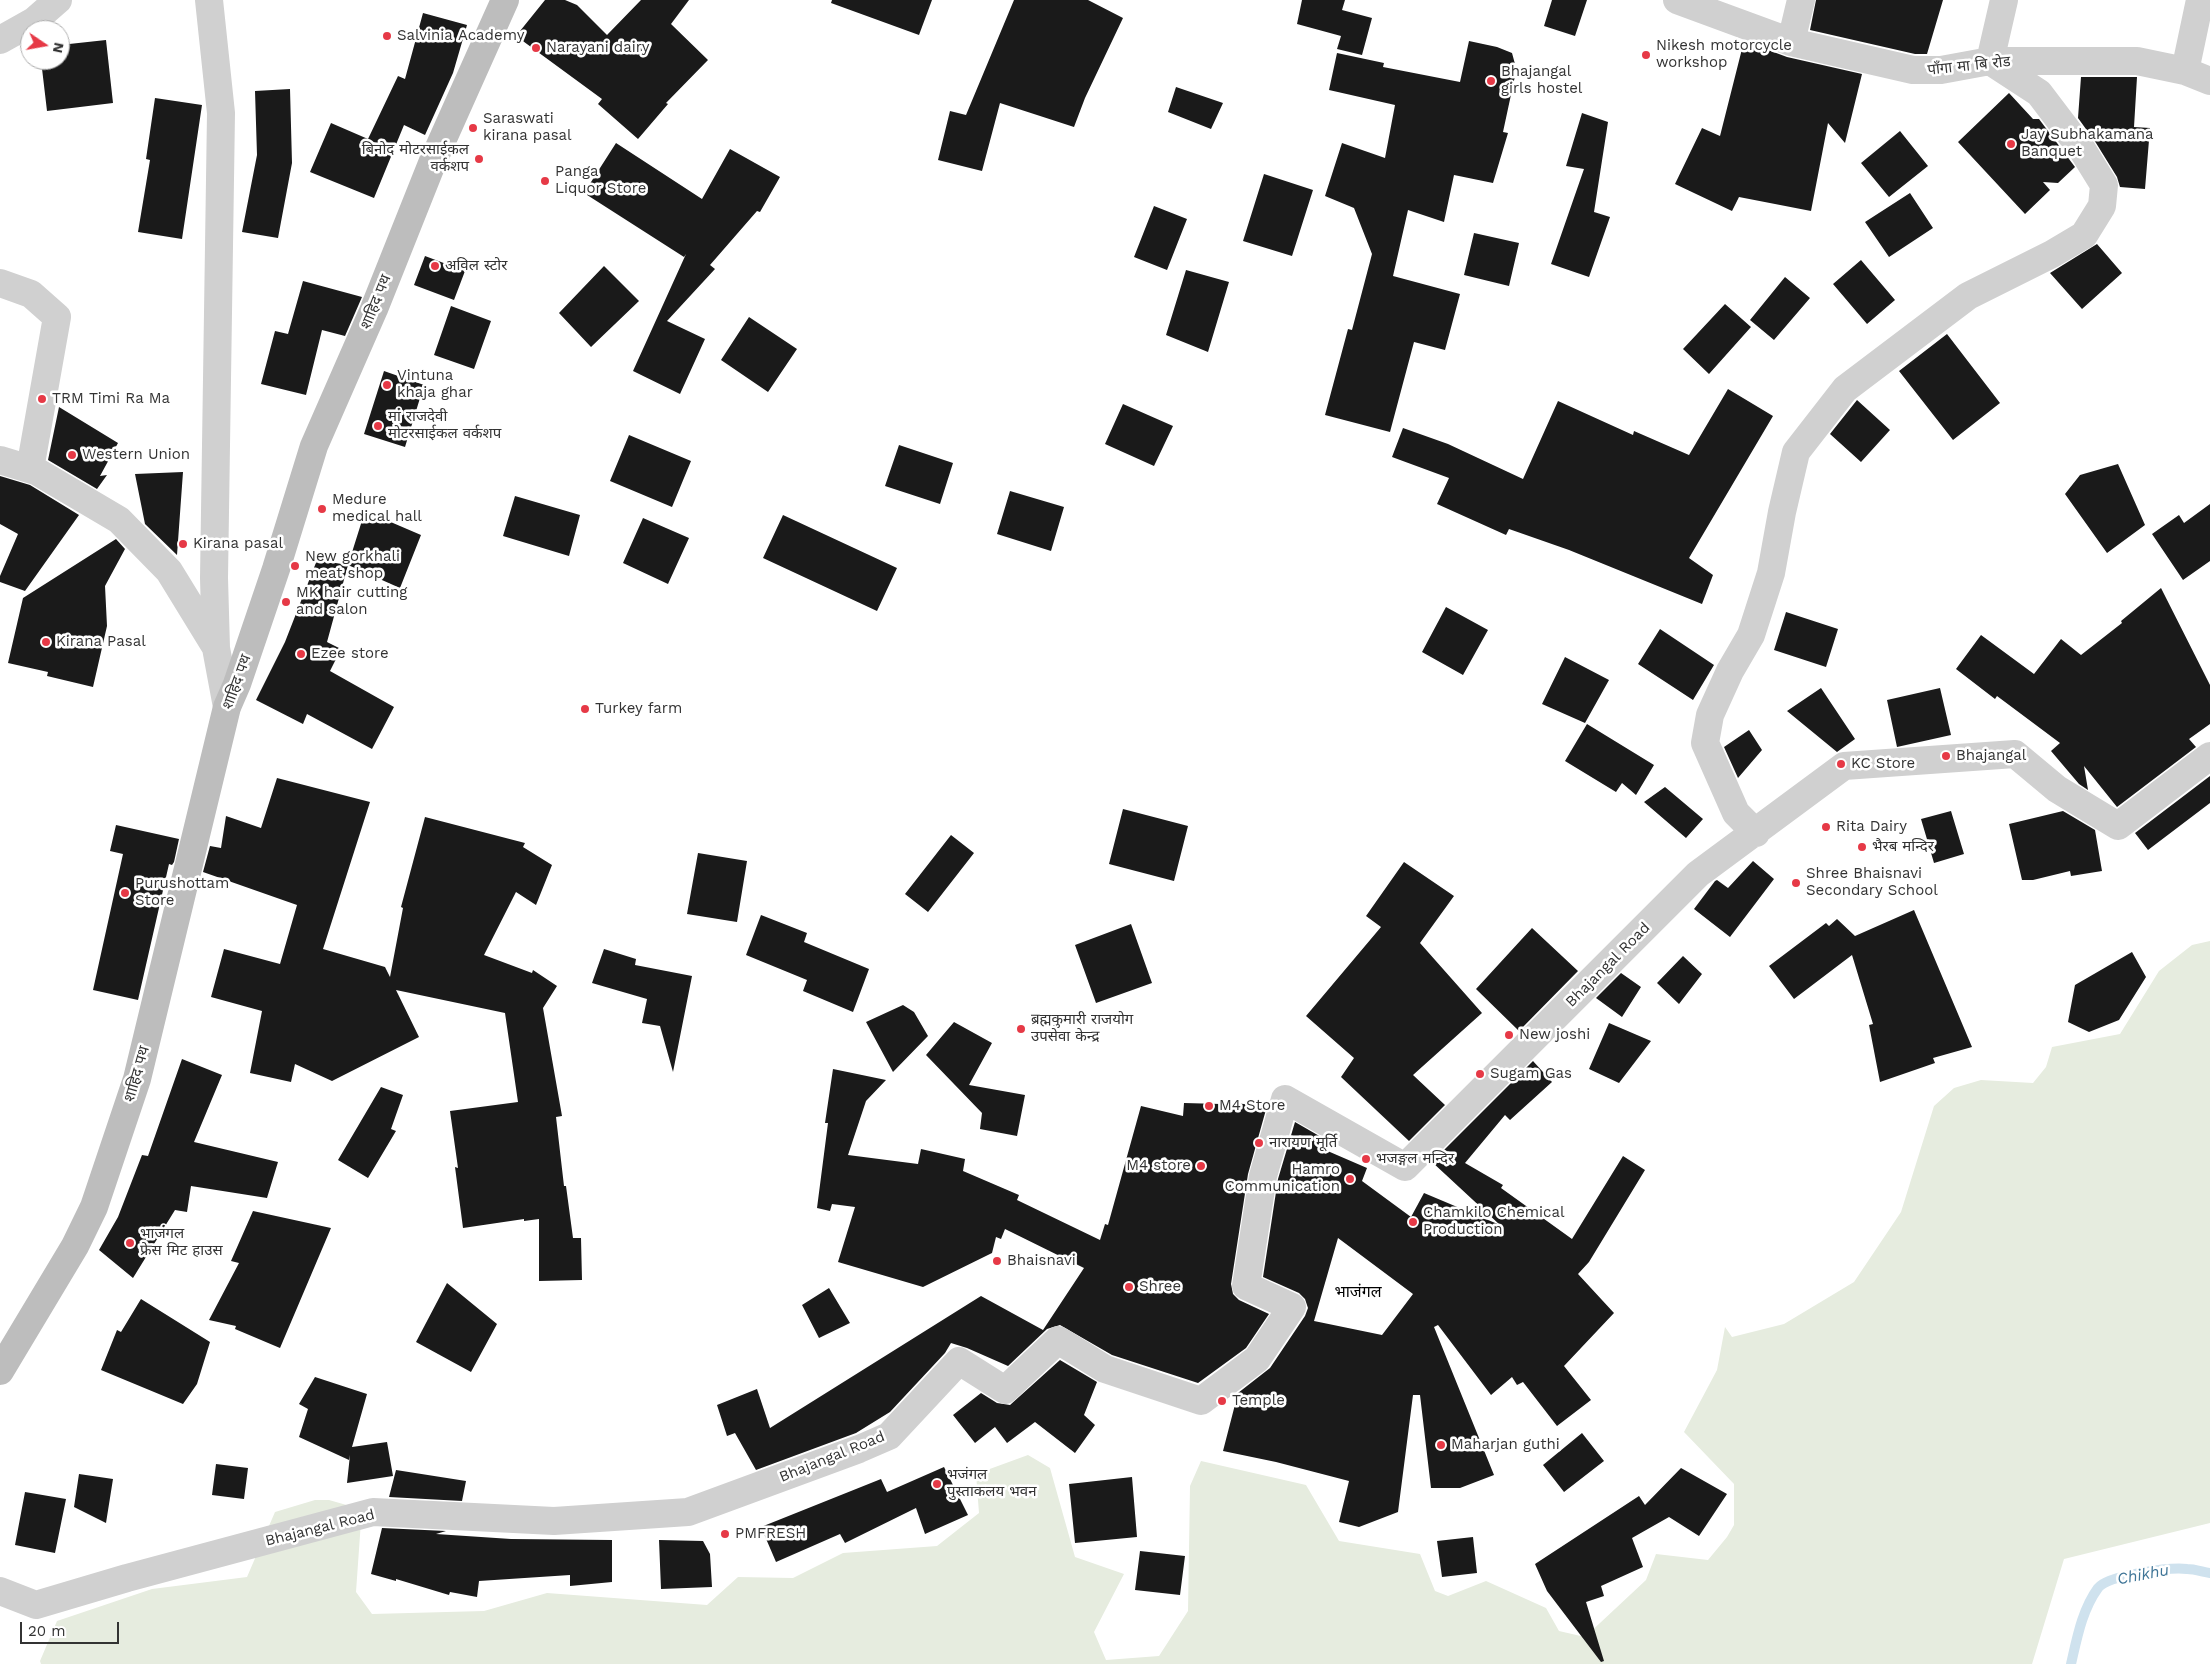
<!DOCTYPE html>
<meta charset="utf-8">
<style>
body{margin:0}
#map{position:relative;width:2210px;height:1664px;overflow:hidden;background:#fff;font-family:"Work Sans",sans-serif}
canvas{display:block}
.north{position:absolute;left:20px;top:20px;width:50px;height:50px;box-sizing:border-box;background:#fff;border:1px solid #adadad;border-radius:50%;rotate:102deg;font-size:14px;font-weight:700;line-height:20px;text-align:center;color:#333}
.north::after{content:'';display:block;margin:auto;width:18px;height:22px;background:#e63946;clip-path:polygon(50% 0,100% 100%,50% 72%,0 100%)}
.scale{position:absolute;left:20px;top:1622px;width:99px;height:22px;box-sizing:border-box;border:2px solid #333;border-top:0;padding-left:6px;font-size:15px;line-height:18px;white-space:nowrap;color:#333;-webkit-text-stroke:4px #fff;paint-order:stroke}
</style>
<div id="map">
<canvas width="2210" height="1664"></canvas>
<div class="north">N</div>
<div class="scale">20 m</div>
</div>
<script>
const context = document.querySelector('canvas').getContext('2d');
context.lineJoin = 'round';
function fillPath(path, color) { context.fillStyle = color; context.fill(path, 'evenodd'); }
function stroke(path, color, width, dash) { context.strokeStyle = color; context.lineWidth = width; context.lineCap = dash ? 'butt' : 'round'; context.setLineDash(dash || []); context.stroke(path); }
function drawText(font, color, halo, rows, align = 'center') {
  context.font = font + ' "Work Sans","Noto Sans Devanagari",sans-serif'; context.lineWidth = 5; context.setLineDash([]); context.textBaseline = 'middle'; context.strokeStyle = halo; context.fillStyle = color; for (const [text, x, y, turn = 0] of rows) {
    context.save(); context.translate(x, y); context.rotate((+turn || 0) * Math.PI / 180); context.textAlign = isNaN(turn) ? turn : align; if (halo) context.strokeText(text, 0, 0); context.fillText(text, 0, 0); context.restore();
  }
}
fillPath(new Path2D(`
 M 2210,941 L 2210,1523 L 2064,1559 L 2032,1664 L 41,1664 L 40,1661 L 57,1621 L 152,1589 L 247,1577 L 275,1512 L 315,1500 L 329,1500 L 357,1508 L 361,1521 L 356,1592 L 372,1614 L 484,1611 L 547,1593 L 707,1605 L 738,1577 L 793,1578 L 843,1553 L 937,1546 L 979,1513 L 976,1474 L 1028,1455 L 1050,1468 L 1075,1557 L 1124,1574 L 1094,1632 L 1106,1660 L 1159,1656 L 1188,1611 L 1190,1486 L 1201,1461 L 1306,1485 L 1339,1541 L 1420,1554 L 1435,1591 L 1448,1596 L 1486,1581 L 1546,1608 L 1559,1631 L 1585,1637 L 1646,1580 L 1656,1554 L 1708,1560 L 1727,1537 L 1734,1525 L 1734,1484 L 1684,1432 L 1717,1370 L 1725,1327 L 1732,1337 L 1784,1324 L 1854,1282 L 1901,1212 L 1934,1106 L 1954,1088 L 1981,1080 L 2033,1083 L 2046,1067 L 2052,1047 L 2120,1034 L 2159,971 L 2192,945 Z`), '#e6ecdf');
stroke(new Path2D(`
 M 2071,1664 C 2077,1638 2082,1610 2098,1588 C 2108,1575 2171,1567 2187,1569 C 2195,1569 2203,1572 2210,1573`), '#cfe2ee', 10);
fillPath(new Path2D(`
 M 545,0 L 565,0 L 577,5 L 607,35 L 641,0 L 689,0 L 671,24 L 708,60 L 666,103 L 668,104 L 638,139 L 598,104 L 602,99 L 516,36 Z
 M 832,0 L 932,0 L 919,35 L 831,3 Z
 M 1014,0 L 1088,0 L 1123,18 L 1085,98 L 1074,127 L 1000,103 L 982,171 L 938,160 L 950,111 L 966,115 Z
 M 1302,0 L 1345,0 L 1342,10 L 1372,18 L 1362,55 L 1337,49 L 1341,36 L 1297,24 Z
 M 1552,0 L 1587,0 L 1575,36 L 1544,26 Z
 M 1816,0 L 1943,0 L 1927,54 L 1915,54 L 1810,30 Z
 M 423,13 L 467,25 L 453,73 L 425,135 L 404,125 L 374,198 L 310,172 L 331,123 L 368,139 L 398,76 L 405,79 Z
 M 106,40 L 113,103 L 47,111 L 41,60 L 60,60 L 60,45 Z
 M 1469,41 L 1497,47 L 1512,53 L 1515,64 L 1515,76 L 1503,132 L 1508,133 L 1493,183 L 1454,175 L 1444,222 L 1408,210 L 1393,276 L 1460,294 L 1445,350 L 1414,342 L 1390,432 L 1325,415 L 1348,329 L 1352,330 L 1372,254 L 1354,208 L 1325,196 L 1342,143 L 1385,158 L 1395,105 L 1329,90 L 1337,53 L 1384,63 L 1383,67 L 1460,82 Z
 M 1744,41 L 1787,57 L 1862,74 L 1845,143 L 1828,123 L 1811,211 L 1739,197 L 1732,211 L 1675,184 L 1702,128 L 1720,136 Z
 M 2081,77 L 2137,77 L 2134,127 L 2150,128 L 2145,189 L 2120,187 L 2117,177 L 2096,143 L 2078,118 Z
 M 1176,87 L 1223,103 L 1211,129 L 1168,112 Z
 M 290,89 L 292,163 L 278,238 L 242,232 L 257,155 L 255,91 Z
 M 2009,93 L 2033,119 L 2039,119 L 2075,167 L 2058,183 L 2043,182 L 2050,190 L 2025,214 L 1958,142 Z
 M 155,98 L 202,105 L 182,239 L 138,232 L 150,160 L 146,159 Z
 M 1582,113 L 1608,122 L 1594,212 L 1610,217 L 1589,277 L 1551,264 L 1584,169 L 1566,166 Z
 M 1900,131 L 1928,166 L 1889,197 L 1861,163 Z
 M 616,143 L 702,199 L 730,149 L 780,177 L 760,212 L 757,211 L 710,265 L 715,269 L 667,321 L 705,339 L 680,394 L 633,371 L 686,254 L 684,257 L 584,193 Z
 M 1264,174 L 1313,190 L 1292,256 L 1243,241 Z
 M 1910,193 L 1933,228 L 1889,257 L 1865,222 Z
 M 1154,206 L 1187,219 L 1167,270 L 1134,257 Z
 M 1474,233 L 1519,243 L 1509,286 L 1464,275 Z
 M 2097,244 L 2122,273 L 2082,309 L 2050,273 Z
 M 425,256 L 465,271 L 454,300 L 414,285 Z
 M 1861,260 L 1895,300 L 1867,324 L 1833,284 Z
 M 604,266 L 639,301 L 591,347 L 559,313 Z
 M 1186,270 L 1229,282 L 1208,352 L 1166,335 Z
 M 1785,277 L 1810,298 L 1774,340 L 1750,320 Z
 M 303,281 L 362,297 L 345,336 L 322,330 L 306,395 L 261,384 L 275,331 L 288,334 Z
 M 1725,304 L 1751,327 L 1709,374 L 1683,349 Z
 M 451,306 L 491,321 L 474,369 L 434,355 Z
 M 749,317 L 797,349 L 768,392 L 721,360 Z
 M 1947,334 L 2000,403 L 1953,440 L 1899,371 Z
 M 384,371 L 424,385 L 405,447 L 364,434 Z
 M 1728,389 L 1773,416 L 1689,558 L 1713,575 L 1702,604 L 1569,550 L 1509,529 L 1506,535 L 1437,504 L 1449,478 L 1392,457 L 1403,428 L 1448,444 L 1523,479 L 1558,401 L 1633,435 L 1634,431 L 1689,455 Z
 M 1857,400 L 1890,430 L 1861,462 L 1830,434 Z
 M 1123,404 L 1173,426 L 1154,466 L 1105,444 Z
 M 59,407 L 118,443 L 100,476 L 107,475 L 97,489 L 48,460 Z
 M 629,435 L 691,461 L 672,507 L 610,481 Z
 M 899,445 L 953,463 L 940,504 L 885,486 Z
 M 2118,464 L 2145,525 L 2107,553 L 2065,494 L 2080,475 Z
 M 183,472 L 177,555 L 145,524 L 135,474 Z
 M 0,476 L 30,485 L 79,515 L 25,591 L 0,582 L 0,576 L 18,534 L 0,524 Z
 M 1010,491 L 1064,507 L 1051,551 L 997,534 Z
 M 515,496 L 580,515 L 569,556 L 503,536 Z
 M 2210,504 L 2210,561 L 2183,580 L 2152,534 L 2179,515 L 2184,523 Z
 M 365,511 L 421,535 L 400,588 L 348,565 Z
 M 783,515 L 897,568 L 877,611 L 763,558 Z
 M 643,518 L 689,538 L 668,584 L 623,563 Z
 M 116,539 L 125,549 L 105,586 L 107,626 L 93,687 L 47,676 L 48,672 L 8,663 L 23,598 Z
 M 317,560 L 348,565 L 327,642 L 341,649 L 330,671 L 394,707 L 372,749 L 307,714 L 303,724 L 256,700 L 285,642 Z
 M 2161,588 L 2210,685 L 2210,724 L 2189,739 L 2196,747 L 2117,807 L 2084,766 L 2088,790 L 2079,784 L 2051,751 L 2060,743 L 1997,696 L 1995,699 L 1956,669 L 1981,635 L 2034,674 L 2061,639 L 2081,655 L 2122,623 L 2121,621 Z
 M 1446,607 L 1488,630 L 1463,675 L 1422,652 Z
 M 1786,612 L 1838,629 L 1826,667 L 1774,650 Z
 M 1660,629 L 1714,665 L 1693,700 L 1638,664 Z
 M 1565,657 L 1609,680 L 1585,723 L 1542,704 Z
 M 1821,688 L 1855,739 L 1837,752 L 1787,711 Z
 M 1940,688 L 1951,735 L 1897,747 L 1887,700 Z
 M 1587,724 L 1654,765 L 1636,795 L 1622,783 L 1616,792 L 1565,761 Z
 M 1749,730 L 1762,750 L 1738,778 L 1724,747 Z
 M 2210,776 L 2210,803 L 2148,850 L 2135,833 Z
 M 277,778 L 370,802 L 323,949 L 385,967 L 390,977 L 403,908 L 401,907 L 425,817 L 525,843 L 523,847 L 552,865 L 536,905 L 516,892 L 484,955 L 532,973 L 533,970 L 557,986 L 543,1008 L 562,1116 L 556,1117 L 564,1186 L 566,1186 L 573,1238 L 581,1238 L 582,1280 L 539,1281 L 539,1219 L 524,1221 L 524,1219 L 463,1228 L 455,1167 L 458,1168 L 450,1111 L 518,1102 L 505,1013 L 396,990 L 419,1037 L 332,1081 L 295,1064 L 291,1082 L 250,1073 L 262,1011 L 211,997 L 224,949 L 280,964 L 297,905 L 203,872 L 210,846 L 221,848 L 226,816 L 261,828 Z
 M 1665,787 L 1703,819 L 1686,838 L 1644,802 Z
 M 1123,809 L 1188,826 L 1174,881 L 1109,864 Z
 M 1951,811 L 1964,854 L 1934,863 L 1921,819 Z
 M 2063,811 L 2095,830 L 2102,871 L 2071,876 L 2070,871 L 2033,880 L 2022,880 L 2009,824 Z
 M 116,825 L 179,839 L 174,862 L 172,865 L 169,864 L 138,1000 L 93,990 L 123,854 L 110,851 Z
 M 951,835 L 974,853 L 928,912 L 905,894 Z
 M 698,853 L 747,861 L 737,922 L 687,914 Z
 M 1753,861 L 1774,879 L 1730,937 L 1694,909 L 1715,881 L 1717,880 L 1728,888 Z
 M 1404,862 L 1454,896 L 1420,943 L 1482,1013 L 1413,1075 L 1445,1105 L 1409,1141 L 1341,1077 L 1354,1058 L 1306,1016 L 1381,927 L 1366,916 Z
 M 1914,910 L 1972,1047 L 1933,1058 L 1935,1063 L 1880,1082 L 1869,1025 L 1873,1024 L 1852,955 L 1794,999 L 1769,966 L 1826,923 L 1829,926 L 1837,919 L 1855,936 Z
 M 761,915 L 807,933 L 804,942 L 869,969 L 853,1012 L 803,991 L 807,980 L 746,955 Z
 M 1131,924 L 1152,983 L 1096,1003 L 1075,945 Z
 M 1532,928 L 1578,971 L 1519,1031 L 1476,989 Z
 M 604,949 L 636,959 L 635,965 L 692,976 L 673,1072 L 660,1026 L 642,1023 L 647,999 L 592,983 Z
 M 2132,952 L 2146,977 L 2119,1020 L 2089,1032 L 2068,1022 L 2075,985 Z
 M 1683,956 L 1702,974 L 1679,1004 L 1657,983 Z
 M 1621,973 L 1641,987 L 1622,1017 L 1596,998 Z
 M 903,1005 L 914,1012 L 928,1036 L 893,1072 L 866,1022 Z
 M 954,1022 L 992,1043 L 969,1085 L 1025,1095 L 1017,1136 L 980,1129 L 982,1113 L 926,1055 Z
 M 1609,1023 L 1651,1041 L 1619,1083 L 1589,1069 Z
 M 182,1059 L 222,1075 L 194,1142 L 278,1162 L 267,1198 L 191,1186 L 187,1212 L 175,1210 L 133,1278 L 99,1250 L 118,1217 L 142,1155 L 148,1156 Z
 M 1533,1061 L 1552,1082 L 1510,1120 L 1505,1115 L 1465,1163 L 1503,1185 L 1501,1188 L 1572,1239 L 1623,1156 L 1645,1170 L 1589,1262 L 1578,1274 L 1614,1313 L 1564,1366 L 1591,1400 L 1557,1426 L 1523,1382 L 1517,1385 L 1512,1377 L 1491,1395 L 1438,1325 L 1434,1327 L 1494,1475 L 1460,1488 L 1431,1488 L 1420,1395 L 1413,1395 L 1398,1512 L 1359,1527 L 1339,1522 L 1349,1481 L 1276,1462 L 1223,1451 L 1238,1393 L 1270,1368 L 1305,1316 L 1308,1308 L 1305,1299 L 1299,1293 L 1263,1277 L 1278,1179 L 1295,1122 L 1328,1141 L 1323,1149 L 1367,1168 L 1362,1181 L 1411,1217 L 1424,1193 L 1500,1225 L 1432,1162 ZM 1338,1238 L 1413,1294 L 1382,1335 L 1314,1321 Z
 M 833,1069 L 886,1080 L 866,1101 L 848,1155 L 918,1164 L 921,1149 L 965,1159 L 963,1171 L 1019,1195 L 1017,1200 L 1100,1240 L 1105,1224 L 1108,1225 L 1141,1106 L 1183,1116 L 1184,1103 L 1221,1104 L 1221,1102 L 1267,1106 L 1248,1174 L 1231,1284 L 1233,1294 L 1239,1300 L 1269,1314 L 1246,1348 L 1198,1383 L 1112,1355 L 1060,1325 L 1047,1329 L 1008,1366 L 967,1348 L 951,1343 L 945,1353 L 890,1412 L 856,1433 L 756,1470 L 735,1433 L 727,1436 L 717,1405 L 757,1389 L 770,1428 L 981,1296 L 1043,1330 L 1084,1268 L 1005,1229 L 1001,1239 L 996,1237 L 992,1253 L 923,1287 L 838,1262 L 855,1207 L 832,1204 L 830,1211 L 817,1208 L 828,1123 L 825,1123 Z
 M 381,1087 L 403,1095 L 391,1129 L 396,1131 L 368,1178 L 338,1160 Z
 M 253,1211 L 331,1228 L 280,1348 L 235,1329 L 236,1326 L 209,1320 L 239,1263 L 231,1261 Z
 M 447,1283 L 497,1324 L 471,1372 L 416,1342 Z
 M 829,1288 L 850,1323 L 819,1338 L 802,1305 Z
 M 141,1299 L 210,1342 L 197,1384 L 183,1404 L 101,1370 L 117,1330 L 121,1332 Z
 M 1060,1360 L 1097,1382 L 1084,1415 L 1095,1425 L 1075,1453 L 1035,1422 L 1007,1443 L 995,1427 L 975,1443 L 953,1415 L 981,1393 L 997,1403 L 1010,1405 Z
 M 315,1377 L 367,1394 L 352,1447 L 387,1442 L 393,1476 L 347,1483 L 350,1455 L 349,1460 L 299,1437 L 308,1409 L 299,1404 Z
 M 1582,1433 L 1604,1461 L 1564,1492 L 1543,1465 Z
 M 216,1464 L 248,1468 L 244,1499 L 212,1495 Z
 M 944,1467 L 968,1515 L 925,1534 L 916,1508 L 845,1543 L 840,1534 L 776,1562 L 761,1527 L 881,1479 L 887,1492 Z
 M 1681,1468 L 1727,1494 L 1699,1536 L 1669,1517 L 1632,1538 L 1643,1567 L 1601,1586 L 1604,1596 L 1586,1602 L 1604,1661 L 1601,1662 L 1547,1591 L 1535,1564 L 1639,1496 L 1645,1505 Z
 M 396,1470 L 466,1481 L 462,1501 L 389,1497 Z
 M 79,1474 L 113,1479 L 106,1523 L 74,1507 Z
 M 1132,1477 L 1137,1537 L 1075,1543 L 1069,1484 Z
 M 25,1492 L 66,1499 L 55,1553 L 15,1545 Z
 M 382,1528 L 446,1531 L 436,1534 L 511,1539 L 612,1540 L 612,1582 L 570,1586 L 570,1575 L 479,1581 L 477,1597 L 450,1592 L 449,1595 L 396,1579 L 396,1581 L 371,1574 Z
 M 1473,1537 L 1477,1573 L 1442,1577 L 1437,1541 Z
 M 659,1540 L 703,1541 L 710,1554 L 712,1587 L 661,1589 Z
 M 1140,1551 L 1185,1556 L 1180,1595 L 1135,1590 Z`), '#1a1a1a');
stroke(new Path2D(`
 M 209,0 L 221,113 L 214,578 L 216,648 L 227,707
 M 1677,0 L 1791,42 L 1913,70 L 1941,70 L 1990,61 L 2137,61 L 2185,71 L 2210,81
 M 0,40 L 34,21 L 58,0
 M 1791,42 L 1801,0
 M 2185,71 L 2200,0
 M 0,283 L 31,294 L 57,317 L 30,469
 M 0,460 L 36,471 L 119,520 L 169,571 L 215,646
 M 1756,833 L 1736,813 L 1705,743 L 1710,715 L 1730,671 L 1751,635 L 1771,573 L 1782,512 L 1796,452 L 1845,389 L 1968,296 L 2052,254 L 2084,235 L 2102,206 L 2104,185 L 2083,151 L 2039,93 L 1990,61 L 2004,0
 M 0,1591 L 36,1605 L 127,1578 L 373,1512 L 554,1521 L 688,1512 L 859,1449 L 889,1436 L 959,1361 L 1005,1390 L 1058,1340 L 1105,1369 L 1201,1401 L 1257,1359 L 1292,1307 L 1246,1286 L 1263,1176 L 1285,1099 L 1405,1167 L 1698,874 L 1844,766 L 2015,754 L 2057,789 L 2118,826 L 2210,756`), '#d0d0d0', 28);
stroke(new Path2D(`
 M 0,1371 L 75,1246 L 94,1207 L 137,1079 L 227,707 L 237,684 L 276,569 L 314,446 L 374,309 L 433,161 L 505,0`), '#bdbdbd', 28);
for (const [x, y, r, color] of [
 [387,36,5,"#e63946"],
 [536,48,5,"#e63946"],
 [1646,55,5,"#e63946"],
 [1491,81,5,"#e63946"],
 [473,128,5,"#e63946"],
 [2011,144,5,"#e63946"],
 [479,159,5,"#e63946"],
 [545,181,5,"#e63946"],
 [435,266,5,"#e63946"],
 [387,385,5,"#e63946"],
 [42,399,5,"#e63946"],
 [378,426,5,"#e63946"],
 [72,455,5,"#e63946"],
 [322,509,5,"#e63946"],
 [183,544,5,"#e63946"],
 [295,566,5,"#e63946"],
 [286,602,5,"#e63946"],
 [46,642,5,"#e63946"],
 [301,654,5,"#e63946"],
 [585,709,5,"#e63946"],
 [1946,756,5,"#e63946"],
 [1841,764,5,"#e63946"],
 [1826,827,5,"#e63946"],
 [1862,847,5,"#e63946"],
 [1796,883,5,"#e63946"],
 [125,893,5,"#e63946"],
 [1021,1029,5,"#e63946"],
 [1509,1035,5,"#e63946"],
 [1480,1074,5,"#e63946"],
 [1209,1106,5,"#e63946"],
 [1259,1143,5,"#e63946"],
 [1366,1159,5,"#e63946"],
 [1201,1166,5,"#e63946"],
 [1350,1179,5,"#e63946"],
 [1413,1222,5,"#e63946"],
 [130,1243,5,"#e63946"],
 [997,1261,5,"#e63946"],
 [1129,1287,5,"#e63946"],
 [1222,1401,5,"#e63946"],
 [1441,1445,5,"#e63946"],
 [937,1484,5,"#e63946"],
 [725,1534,5,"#e63946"]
]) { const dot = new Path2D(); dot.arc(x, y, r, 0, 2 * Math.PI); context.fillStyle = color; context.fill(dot); stroke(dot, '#fff', 2); }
drawText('15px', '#333', '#fff', [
 ["Salvinia Academy",397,36],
 ["Nikesh motorcycle",1656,46],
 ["workshop",1656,63],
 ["Narayani dairy",546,48],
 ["Bhajangal",1501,72],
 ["girls hostel",1501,89],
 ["Saraswati",483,119],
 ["kirana pasal",483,136],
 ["Jay Subhakamana",2021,135],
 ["Banquet",2021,152],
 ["बिनोद मोटरसाईकल",469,150,"right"],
 ["वर्कशप",469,167,"right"],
 ["Panga",555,172],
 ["Liquor Store",555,189],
 ["अविल स्टोर",445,266],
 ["Vintuna",397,376],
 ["khaja ghar",397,393],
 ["TRM Timi Ra Ma",52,399],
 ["मां राजदेवी",388,417],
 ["मोटरसाईकल वर्कशप",388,434],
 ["Western Union",82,455],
 ["Medure",332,500],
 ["medical hall",332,517],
 ["Kirana pasal",193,544],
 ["New gorkhali",305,557],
 ["meat shop",305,574],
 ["MK hair cutting",296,593],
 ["and salon",296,610],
 ["Kirana Pasal",56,642],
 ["Ezee store",311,654],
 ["Turkey farm",595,709],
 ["Bhajangal",1956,756],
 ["KC Store",1851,764],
 ["Rita Dairy",1836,827],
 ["भैरब मन्दिर",1872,847],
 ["Shree Bhaisnavi",1806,874],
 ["Secondary School",1806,891],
 ["Purushottam",135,884],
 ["Store",135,901],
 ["ब्रह्मकुमारी राजयोग",1031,1020],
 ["उपसेवा केन्द्र",1031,1037],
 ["New joshi",1519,1035],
 ["Sugam Gas",1490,1074],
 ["M4 Store",1219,1106],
 ["नारायण मूर्ति",1269,1143],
 ["भजङ्गल मन्दिर",1376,1159],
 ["M4 store",1191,1166,"right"],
 ["Hamro",1340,1170,"right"],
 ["Communication",1340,1187,"right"],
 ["Chamkilo Chemical",1423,1213],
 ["Production",1423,1230],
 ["भाज‌ं‌‌गल",140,1234],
 ["फ्रेस मिट हाउस",140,1251],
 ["Bhaisnavi",1007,1261],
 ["Shree",1139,1287],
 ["Temple",1232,1401],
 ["Maharjan guthi",1451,1445],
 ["भजंगल",947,1475],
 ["पुस्ताकलय भवन",947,1492],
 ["PMFRESH",735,1534]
], 'left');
drawText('15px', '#333', '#fff', [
 ["पाँगा मा बि रोड",1969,66,-6],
 ["शाहिद पथ",376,302,-68],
 ["शाहिद पथ",237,682,-70],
 ["Bhajangal Road",1608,965,-45],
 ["शाहिद पथ",137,1074,-74],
 ["Bhajangal Road",832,1457,-22],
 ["Bhajangal Road",320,1528,-14]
]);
drawText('16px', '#000', '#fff', [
 ["भाजंगल",1358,1292]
]);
drawText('italic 16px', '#3f7597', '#fff', [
 ["Chikhu",2143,1575,-11]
]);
</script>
